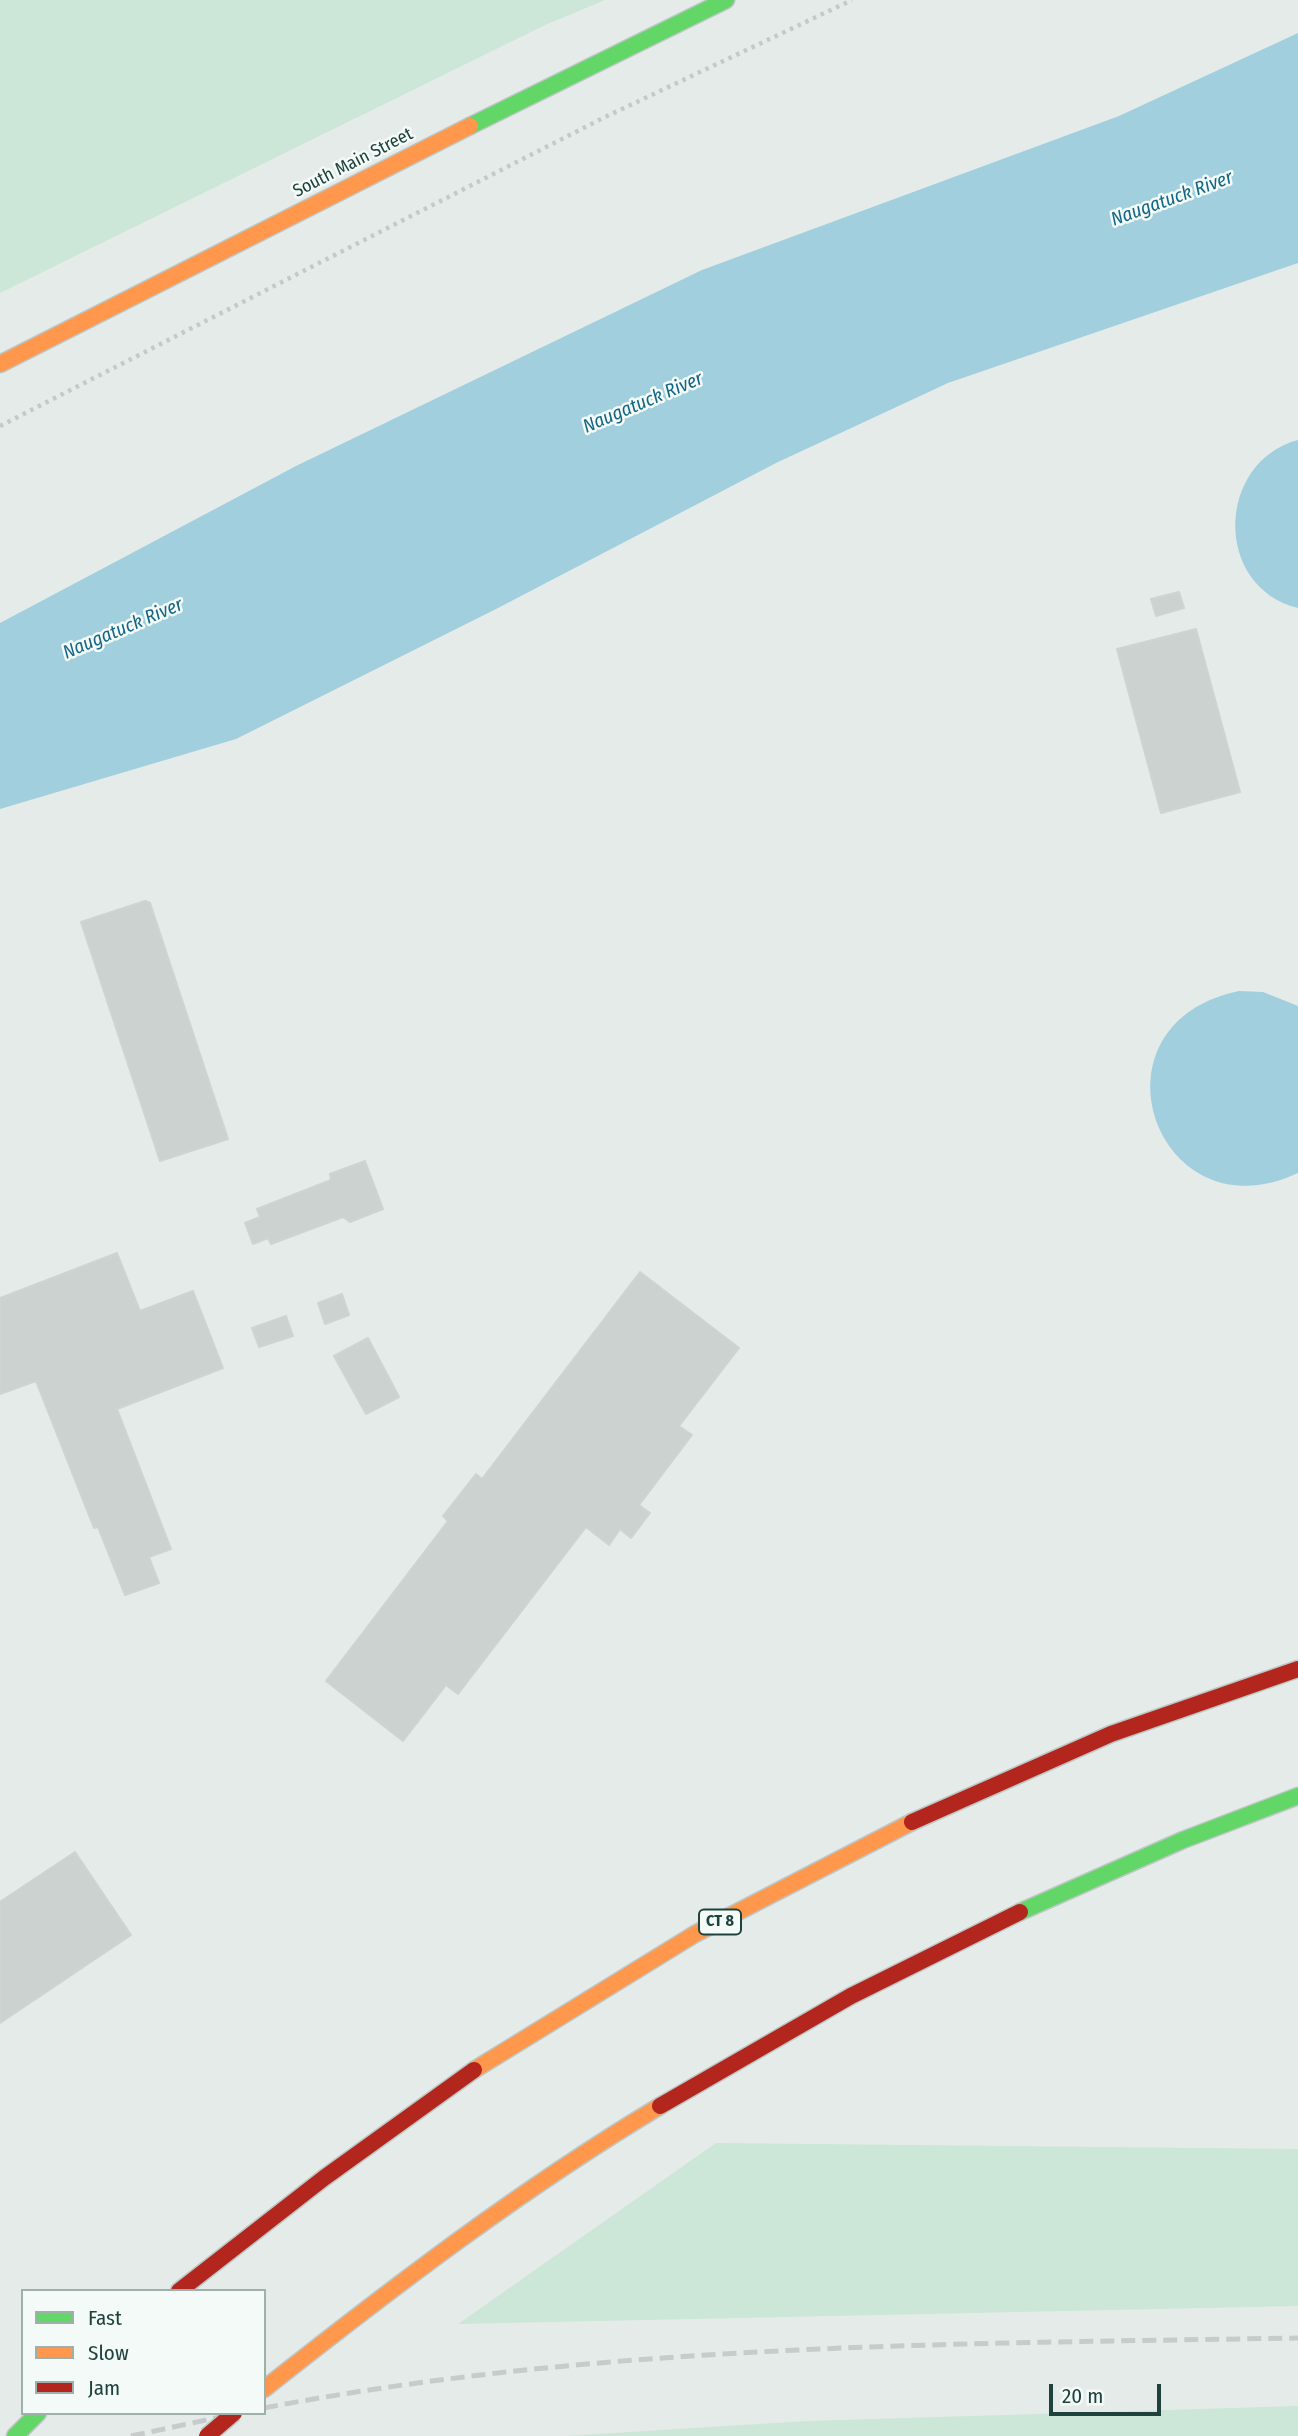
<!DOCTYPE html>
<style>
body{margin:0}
#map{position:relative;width:1298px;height:2436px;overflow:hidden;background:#e5ebe9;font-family:"Fira Sans Condensed",sans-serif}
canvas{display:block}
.legend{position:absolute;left:21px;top:2289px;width:245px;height:126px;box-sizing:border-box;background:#f3faf7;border:2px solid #9fb0ac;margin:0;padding:9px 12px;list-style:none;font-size:21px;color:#20423c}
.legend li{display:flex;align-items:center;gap:14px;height:35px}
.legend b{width:35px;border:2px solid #9fb0ac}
.scale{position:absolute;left:1049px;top:2384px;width:112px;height:32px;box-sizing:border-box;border:4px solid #20423c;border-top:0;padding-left:9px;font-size:21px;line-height:24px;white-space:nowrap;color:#20423c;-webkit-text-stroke:5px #f3faf7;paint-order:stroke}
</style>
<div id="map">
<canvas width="1298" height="2436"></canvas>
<ul class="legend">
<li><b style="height:9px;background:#63d668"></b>Fast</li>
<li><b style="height:9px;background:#ff974d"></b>Slow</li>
<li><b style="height:9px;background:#b3261e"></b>Jam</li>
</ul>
<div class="scale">20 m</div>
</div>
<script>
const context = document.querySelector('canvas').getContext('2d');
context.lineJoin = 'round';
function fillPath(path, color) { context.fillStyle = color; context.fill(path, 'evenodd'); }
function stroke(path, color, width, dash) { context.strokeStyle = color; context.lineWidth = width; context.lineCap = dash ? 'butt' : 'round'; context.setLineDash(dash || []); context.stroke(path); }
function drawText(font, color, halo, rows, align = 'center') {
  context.font = font + ' "Fira Sans Condensed",sans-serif'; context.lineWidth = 5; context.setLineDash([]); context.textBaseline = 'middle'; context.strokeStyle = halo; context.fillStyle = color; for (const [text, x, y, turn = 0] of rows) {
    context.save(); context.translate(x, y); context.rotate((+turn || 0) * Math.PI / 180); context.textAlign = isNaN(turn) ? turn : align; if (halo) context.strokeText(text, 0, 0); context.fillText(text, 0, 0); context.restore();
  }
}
fillPath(new Path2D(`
 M 0,0 L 605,0 L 545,25 L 0,293 Z
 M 716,2143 L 1298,2149 L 1298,2306 L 458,2324 Z
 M 1298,2406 L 1298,2436 L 566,2436 L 808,2421 Z`), '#cce6d7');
fillPath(new Path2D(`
 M 1298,33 L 1298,263 L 948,383 L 776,463 L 498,608 L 236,739 L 0,809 L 0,623 L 296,466 L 702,270 L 1119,116 Z
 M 1298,440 L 1298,608 C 1213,587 1216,462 1298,440 Z
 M 1239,991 L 1263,992 L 1298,1006 L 1298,1173 C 1157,1240 1080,1024 1239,991 Z`), '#a1cfde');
const building = new Path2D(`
 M 1179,592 L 1184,608 L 1156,616 L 1151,599 Z
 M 1196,629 L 1240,792 L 1161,813 L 1117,649 Z
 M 145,901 L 150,903 L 228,1139 L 160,1161 L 81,922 Z
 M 365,1161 L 383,1209 L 350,1222 L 343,1217 L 271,1244 L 268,1238 L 253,1244 L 245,1223 L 260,1217 L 257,1209 L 331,1180 L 330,1174 Z
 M 117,1253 L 140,1311 L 193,1291 L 223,1368 L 117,1409 L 171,1549 L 149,1557 L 159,1583 L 125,1595 L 98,1527 L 94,1528 L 36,1381 L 0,1394 L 0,1298 Z
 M 640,1272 L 739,1348 L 679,1426 L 692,1435 L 639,1505 L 650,1513 L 631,1538 L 620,1529 L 609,1545 L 586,1527 L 458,1694 L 446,1685 L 403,1741 L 326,1681 L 448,1521 L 443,1516 L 476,1474 L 482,1479 Z
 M 342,1294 L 349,1315 L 325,1324 L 318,1303 Z
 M 286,1316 L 293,1336 L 259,1347 L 252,1328 Z
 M 368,1338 L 399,1397 L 366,1414 L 334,1356 Z
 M 75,1852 L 131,1935 L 0,2023 L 0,1902 Z`);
fillPath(building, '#ccd2d0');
stroke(building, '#ced4d2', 2);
const fast = new Path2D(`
 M 470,126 L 726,0
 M 1020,1912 L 1183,1840 L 1298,1796
 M 15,2436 L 38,2413`);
const slow = new Path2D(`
 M 0,364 L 470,126
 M 474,2070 L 695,1934 L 912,1822
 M 264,2389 C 392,2288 520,2190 660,2106`);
const jam = new Path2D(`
 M 912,1822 L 1111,1734 L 1298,1669
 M 660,2106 L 851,1996 L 1020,1912
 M 179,2291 L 324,2178 L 474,2070`);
stroke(fast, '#bcc7c5', 19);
stroke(slow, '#bcc7c5', 19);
stroke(jam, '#bcc7c5', 19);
stroke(new Path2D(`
 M 0,426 L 603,118 L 852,0`), '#c1cbc9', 4.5, [3.5, 5]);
stroke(fast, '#63d668', 16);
stroke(slow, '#ff974d', 16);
stroke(jam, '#b3261e', 16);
stroke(new Path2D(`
 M 264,2408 C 605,2343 952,2344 1298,2338
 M 131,2436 L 239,2413`), '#c7cccb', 5, [14, 7]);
const jamBridge = new Path2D(`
 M 207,2436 L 234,2413`);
stroke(jamBridge, '#bcc7c5', 19, []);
stroke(jamBridge, '#b3261e', 16);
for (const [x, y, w] of [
 [720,1922,42]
]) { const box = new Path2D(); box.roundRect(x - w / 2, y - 12.5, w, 25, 5); context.fillStyle = '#f3faf7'; context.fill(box); stroke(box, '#20423c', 2); }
drawText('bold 16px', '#20423c', null, [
 ["CT 8",720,1922]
]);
drawText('18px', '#20423c', '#f3faf7', [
 ["South Main Street",353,163,-27]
]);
drawText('italic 19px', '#126585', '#f3faf7', [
 ["Naugatuck River",1172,199,-20],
 ["Naugatuck River",643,403,-23],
 ["Naugatuck River",123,629,-23]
]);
</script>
